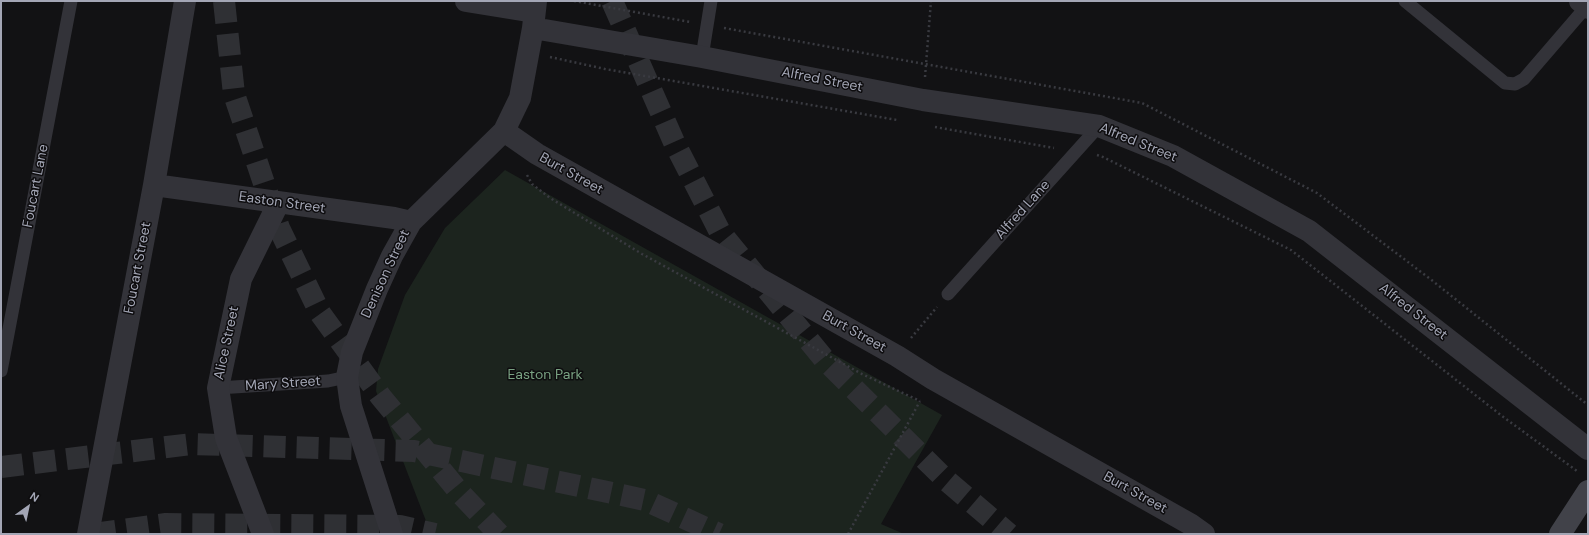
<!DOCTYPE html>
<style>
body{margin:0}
#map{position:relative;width:1589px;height:535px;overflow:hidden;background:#121214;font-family:"DM Sans",sans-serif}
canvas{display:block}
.frame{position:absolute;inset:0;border:2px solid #a3a6b5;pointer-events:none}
.north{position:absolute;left:8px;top:487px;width:40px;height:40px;-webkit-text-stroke:3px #0e0d0f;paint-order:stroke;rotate:33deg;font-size:11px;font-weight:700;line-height:16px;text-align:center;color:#a3a6b5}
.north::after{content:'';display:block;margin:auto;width:14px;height:18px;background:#a3a6b5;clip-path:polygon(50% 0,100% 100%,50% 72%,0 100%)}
</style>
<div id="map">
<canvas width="1589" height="535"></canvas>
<div class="frame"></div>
<div class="north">N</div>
</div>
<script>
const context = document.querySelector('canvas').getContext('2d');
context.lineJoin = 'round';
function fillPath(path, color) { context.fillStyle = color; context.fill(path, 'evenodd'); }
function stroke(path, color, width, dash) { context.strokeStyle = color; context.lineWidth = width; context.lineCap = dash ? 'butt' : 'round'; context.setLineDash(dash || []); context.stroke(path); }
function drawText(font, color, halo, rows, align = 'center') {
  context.font = font + ' "DM Sans",sans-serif'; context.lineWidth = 3; context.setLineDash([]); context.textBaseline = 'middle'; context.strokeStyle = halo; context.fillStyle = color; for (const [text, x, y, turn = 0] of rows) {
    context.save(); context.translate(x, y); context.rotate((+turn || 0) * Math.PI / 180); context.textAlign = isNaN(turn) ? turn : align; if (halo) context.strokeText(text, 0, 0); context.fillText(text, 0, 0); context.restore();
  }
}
fillPath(new Path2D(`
 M 505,170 L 942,415 L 881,524 L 904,534 L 431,534 L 376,391 L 378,369 L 405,295 L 445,228 Z`), '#1c241e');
stroke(new Path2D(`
 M 224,1 L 234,94 L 279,228 L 320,313 L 381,397 L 460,493 L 499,534
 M 612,1 L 674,142 L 720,232 L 824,359 L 946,480 L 1009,534
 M 1,467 L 192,444 L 414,451 L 645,500 L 719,534
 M 94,534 L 166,524 L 400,526 L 435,534`), '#2f3034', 22, [22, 11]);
stroke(new Path2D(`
 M 574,1 L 690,22
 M 724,28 L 1142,103 L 1317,193 L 1429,278 L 1588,405
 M 550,57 L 605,69 L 897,120
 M 925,77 L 931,1
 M 935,127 L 1054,148
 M 1097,155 L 1103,157 L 1291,250 L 1502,416 L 1577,471
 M 527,175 L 532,184 L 550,198 L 642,254 L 862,374 L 920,401
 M 911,338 L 937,307
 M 848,534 L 920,401`), '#393a40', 2.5, [2, 3]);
stroke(new Path2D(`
 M 1405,1 L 1505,83 L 1515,84 L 1524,79 L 1586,7
 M 702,57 L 711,1
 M 948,294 L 1099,126
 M 1,371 L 71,1
 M 218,388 L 328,381 L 347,377`), '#333339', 13);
stroke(new Path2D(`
 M 466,1 L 534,12
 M 1580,1 L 1588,8
 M 533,28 L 702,57 L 923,100 L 1099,126 L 1173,156 L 1309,231 L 1588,449
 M 504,131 L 537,154 L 897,356 L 933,379 L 1190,524 L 1204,534
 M 154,185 L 394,218 L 411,222
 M 88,534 L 154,185 L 185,1
 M 263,534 L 226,438 L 218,388 L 241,279 L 279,202
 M 392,534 L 351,406 L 347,377 L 352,352 L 377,289 L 392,256 L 411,222 L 504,131 L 520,98 L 533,28 L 536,1`), '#333339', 22);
stroke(new Path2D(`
 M 1560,534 L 1588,491`), '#414249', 22);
drawText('14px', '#a3a6b5', '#0e0d0f', [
 ["Alfred Street",822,80,11],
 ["Alfred Street",1138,143,22],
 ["Burt Street",571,174,29],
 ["Foucart Lane",36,186,-79],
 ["Easton Street",282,203,8],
 ["Alfred Lane",1023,210,-48],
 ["Foucart Street",138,268,-79],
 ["Denison Street",386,274,-65],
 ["Alfred Street",1413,312,38],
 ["Burt Street",854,332,29],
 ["Alice Street",227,343,-78],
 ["Mary Street",283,384,-4],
 ["Burt Street",1135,493,29]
]);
drawText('14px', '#79a182', '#0e0d0f', [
 ["Easton Park",545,375]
]);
</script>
